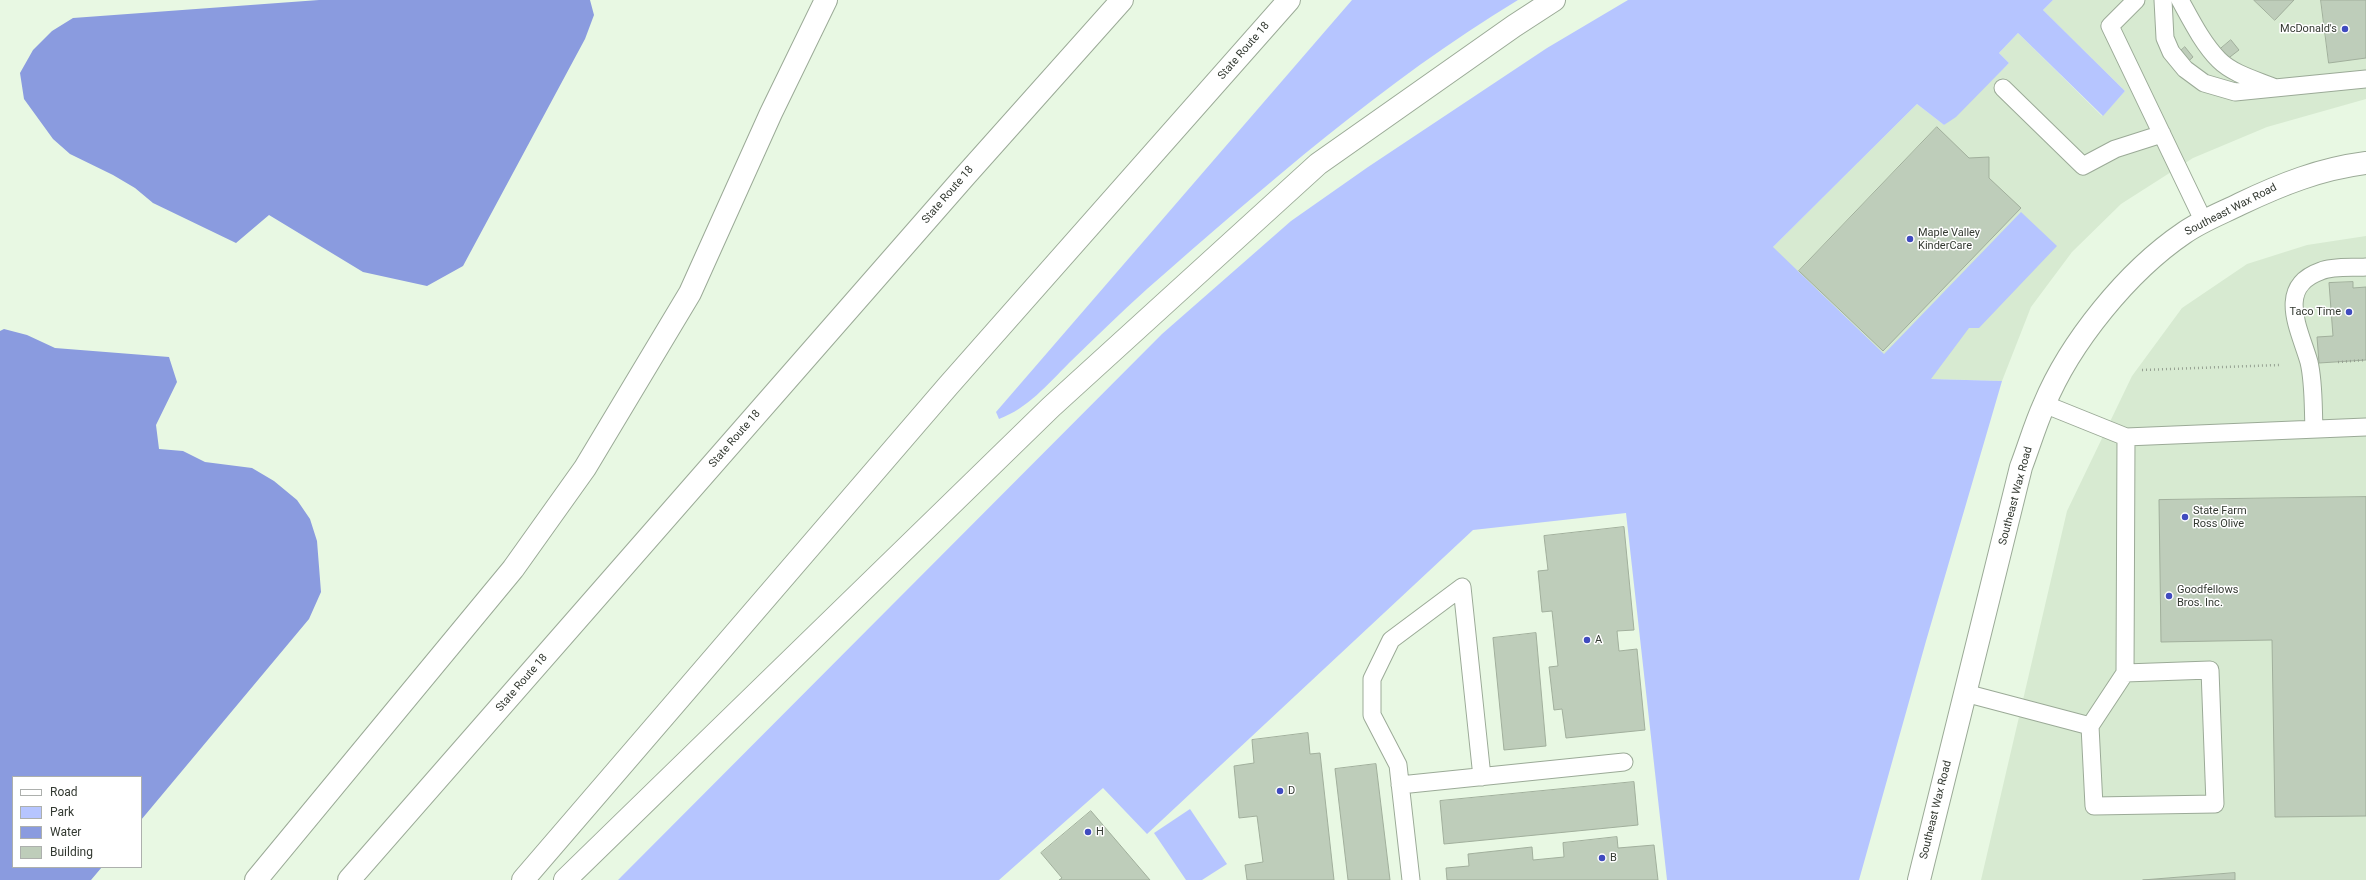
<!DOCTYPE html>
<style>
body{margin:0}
#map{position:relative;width:2366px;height:880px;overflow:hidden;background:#e8f8e3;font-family:Roboto,sans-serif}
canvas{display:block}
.legend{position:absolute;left:12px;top:776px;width:130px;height:92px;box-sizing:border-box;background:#fff;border:1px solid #adb0ad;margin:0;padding:5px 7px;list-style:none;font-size:12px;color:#333931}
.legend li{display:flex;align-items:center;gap:8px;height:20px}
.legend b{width:20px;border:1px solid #adb0ad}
</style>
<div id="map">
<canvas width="2366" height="880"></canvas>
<ul class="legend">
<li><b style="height:5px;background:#fff"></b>Road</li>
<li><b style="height:11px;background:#b6c5ff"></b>Park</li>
<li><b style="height:11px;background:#8a9bdf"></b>Water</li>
<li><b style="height:11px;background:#becdba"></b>Building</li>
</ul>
</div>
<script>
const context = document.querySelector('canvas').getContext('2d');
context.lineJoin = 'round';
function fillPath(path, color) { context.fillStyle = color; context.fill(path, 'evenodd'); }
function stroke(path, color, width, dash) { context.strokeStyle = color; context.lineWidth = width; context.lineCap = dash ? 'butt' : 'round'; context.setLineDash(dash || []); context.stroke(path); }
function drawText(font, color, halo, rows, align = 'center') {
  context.font = font + ' Roboto,sans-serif'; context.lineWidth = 3; context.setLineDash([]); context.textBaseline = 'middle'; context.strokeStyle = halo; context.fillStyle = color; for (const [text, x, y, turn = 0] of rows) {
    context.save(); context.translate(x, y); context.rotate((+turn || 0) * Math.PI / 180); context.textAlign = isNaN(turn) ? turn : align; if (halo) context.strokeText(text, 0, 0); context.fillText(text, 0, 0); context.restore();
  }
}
fillPath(new Path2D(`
 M 2053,0 L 2366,0 L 2366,99 L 2267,127 L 2193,158 L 2121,204 L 2072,252 L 2031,307 L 2002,381 L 1931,379 L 1750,392 L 1773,247 L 1917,104 L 1944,125 L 2009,63 L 1999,53 L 2018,33 L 2102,116 L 2125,91 L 2043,10 Z
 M 2366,236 L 2366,880 L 1981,880 L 2067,511 L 2132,376 L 2182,308 L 2247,264 L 2307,245 Z`), '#d7ead1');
fillPath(new Path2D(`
 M 1352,0 L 1518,0 C 1384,81 1265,186 1147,289 C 1120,313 1095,338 1069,363 C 1047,385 1028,408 999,419 L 996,412 Z
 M 1628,0 L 2053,0 L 2043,10 L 2125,91 L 2103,116 L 2018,33 L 1999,53 L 2009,63 L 1956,117 L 1944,125 L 1917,104 L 1773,247 L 1884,354 L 2021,212 L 2057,246 L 1979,328 L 1969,328 L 1931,379 L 2002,381 L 1926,641 L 1859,880 L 1667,880 L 1626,513 L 1473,530 L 1147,834 L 1103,788 L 999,880 L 618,880 L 1162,334 L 1291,221 L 1368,167 L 1547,48 Z
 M 1190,809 L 1227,864 L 1202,880 L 1186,880 L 1154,833 Z`), '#b6c5ff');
fillPath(new Path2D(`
 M 319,0 L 590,0 L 594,15 L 585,39 L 463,266 L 427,286 L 363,272 L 269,215 L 236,243 L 153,203 L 135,188 L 113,175 L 70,154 L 53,139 L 24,99 L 20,73 L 33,50 L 52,31 L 73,18 Z
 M 4,329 L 27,335 L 55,348 L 169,357 L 177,382 L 156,425 L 159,449 L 183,451 L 205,462 L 252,468 L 274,481 L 297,500 L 310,519 L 317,541 L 321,592 L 309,619 L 141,820 L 141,777 L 13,777 L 13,867 L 102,867 L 91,880 L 0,880 L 0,331 Z`), '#8a9bdf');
const building = new Path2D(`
 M 2254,0 L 2294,0 L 2275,20 Z
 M 2321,0 L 2366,0 L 2366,58 L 2329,63 Z
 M 2231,40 L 2239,50 L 2226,60 L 2218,51 Z
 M 2185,47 L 2193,57 L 2181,68 L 2173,58 Z
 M 1937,127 L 1969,158 L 1989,157 L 1989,178 L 2021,208 L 1883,351 L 1799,271 Z
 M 2353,282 L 2353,288 L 2366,287 L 2366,360 L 2319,363 L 2317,337 L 2333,336 L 2329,283 Z
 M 2366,497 L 2366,816 L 2275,817 L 2272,640 L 2161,642 L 2159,500 Z
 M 1624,527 L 1634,630 L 1617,631 L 1619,651 L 1637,649 L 1645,730 L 1566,738 L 1562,709 L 1554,710 L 1549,667 L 1558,666 L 1552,611 L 1542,612 L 1538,571 L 1548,570 L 1544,536 Z
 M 1536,633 L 1546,746 L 1504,750 L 1493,638 Z
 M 1308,733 L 1310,754 L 1320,753 L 1334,880 L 1247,880 L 1245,865 L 1263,862 L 1257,816 L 1239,818 L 1234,766 L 1254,763 L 1252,740 Z
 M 1376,764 L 1390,880 L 1348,880 L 1335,769 Z
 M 1634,782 L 1638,825 L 1444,844 L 1440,801 Z
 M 1091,811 L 1150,880 L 1059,880 L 1062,878 L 1041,853 Z
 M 1617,837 L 1618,848 L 1654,845 L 1658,880 L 1447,880 L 1446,868 L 1469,866 L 1468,854 L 1532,847 L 1533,860 L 1564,857 L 1563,843 Z
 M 2235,873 L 2235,880 L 2143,880 Z`);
fillPath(building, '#becdba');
stroke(building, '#a1af9c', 1);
const lane = new Path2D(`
 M 2136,0 L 2110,26 L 2204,222
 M 2163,0 L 2165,38 L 2171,52 L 2185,69 L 2204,83 L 2235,92 L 2366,79
 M 2180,0 C 2191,20 2203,44 2219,60 C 2233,74 2256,80 2273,87
 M 2003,88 L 2083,166 L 2115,149 L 2162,134
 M 2044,404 L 2126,437 L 2366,427
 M 2314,429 C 2313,408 2314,383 2309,362 C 2300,330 2275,287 2321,271 C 2333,266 2352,268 2366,267
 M 2125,673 L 2210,670 L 2215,804 L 2094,806 L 2090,726 L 2125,673 L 2126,437
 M 1965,693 L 2090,726
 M 1400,785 L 1624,762
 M 1411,880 L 1398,765 L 1372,715 L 1372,679 L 1391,640 L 1462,587 L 1482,777`);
const secondary = new Path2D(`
 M 1919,880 L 2021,467 C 2029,446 2035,425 2044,405 C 2070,342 2128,271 2184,233 C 2201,221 2222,213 2240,204 C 2282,184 2320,169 2366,163`);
const highway = new Path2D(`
 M 256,880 L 513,569 L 585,468 L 690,293 L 771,113 L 826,0
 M 349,880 L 965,176 L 1122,0
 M 523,880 L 948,386 L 1289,0
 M 565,880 L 1051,407 L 1318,164 L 1514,26 L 1554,0`);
stroke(lane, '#9baa97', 19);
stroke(secondary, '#9baa97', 24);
stroke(highway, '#9baa97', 24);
stroke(new Path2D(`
 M 2338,362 L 2366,360
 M 2142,370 L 2279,365`), '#96a192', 2.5, [1, 3]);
stroke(lane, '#fff', 17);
stroke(secondary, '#fff', 22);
stroke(highway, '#fff', 22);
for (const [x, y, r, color] of [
 [2345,29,4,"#404bbf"],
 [1910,239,4,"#404bbf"],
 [2349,312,4,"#404bbf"],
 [2185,517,4,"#404bbf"],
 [2169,596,4,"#404bbf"],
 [1587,640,4,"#404bbf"],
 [1280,791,4,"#404bbf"],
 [1088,832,4,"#404bbf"],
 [1602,858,4,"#404bbf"]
]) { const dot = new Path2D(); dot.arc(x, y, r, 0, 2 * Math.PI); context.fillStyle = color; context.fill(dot); stroke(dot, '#fff', 1.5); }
drawText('11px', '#333931', '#fff', [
 ["McDonald's",2337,29,"right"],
 ["Maple Valley",1918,233],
 ["KinderCare",1918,246],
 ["Taco Time",2341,312,"right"],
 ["State Farm",2193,511],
 ["Ross Olive",2193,524],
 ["Goodfellows",2177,590],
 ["Bros. Inc.",2177,603],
 ["A",1595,640],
 ["D",1288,791],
 ["H",1096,832],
 ["B",1610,858]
], 'left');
drawText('11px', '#333931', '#fff', [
 ["State Route 18",1244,51,-49],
 ["State Route 18",948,195,-49],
 ["Southeast Wax Road",2231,210,-27],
 ["State Route 18",735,439,-49],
 ["Southeast Wax Road",2016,496,-75],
 ["State Route 18",522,683,-49],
 ["Southeast Wax Road",1936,810,-76]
]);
</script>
